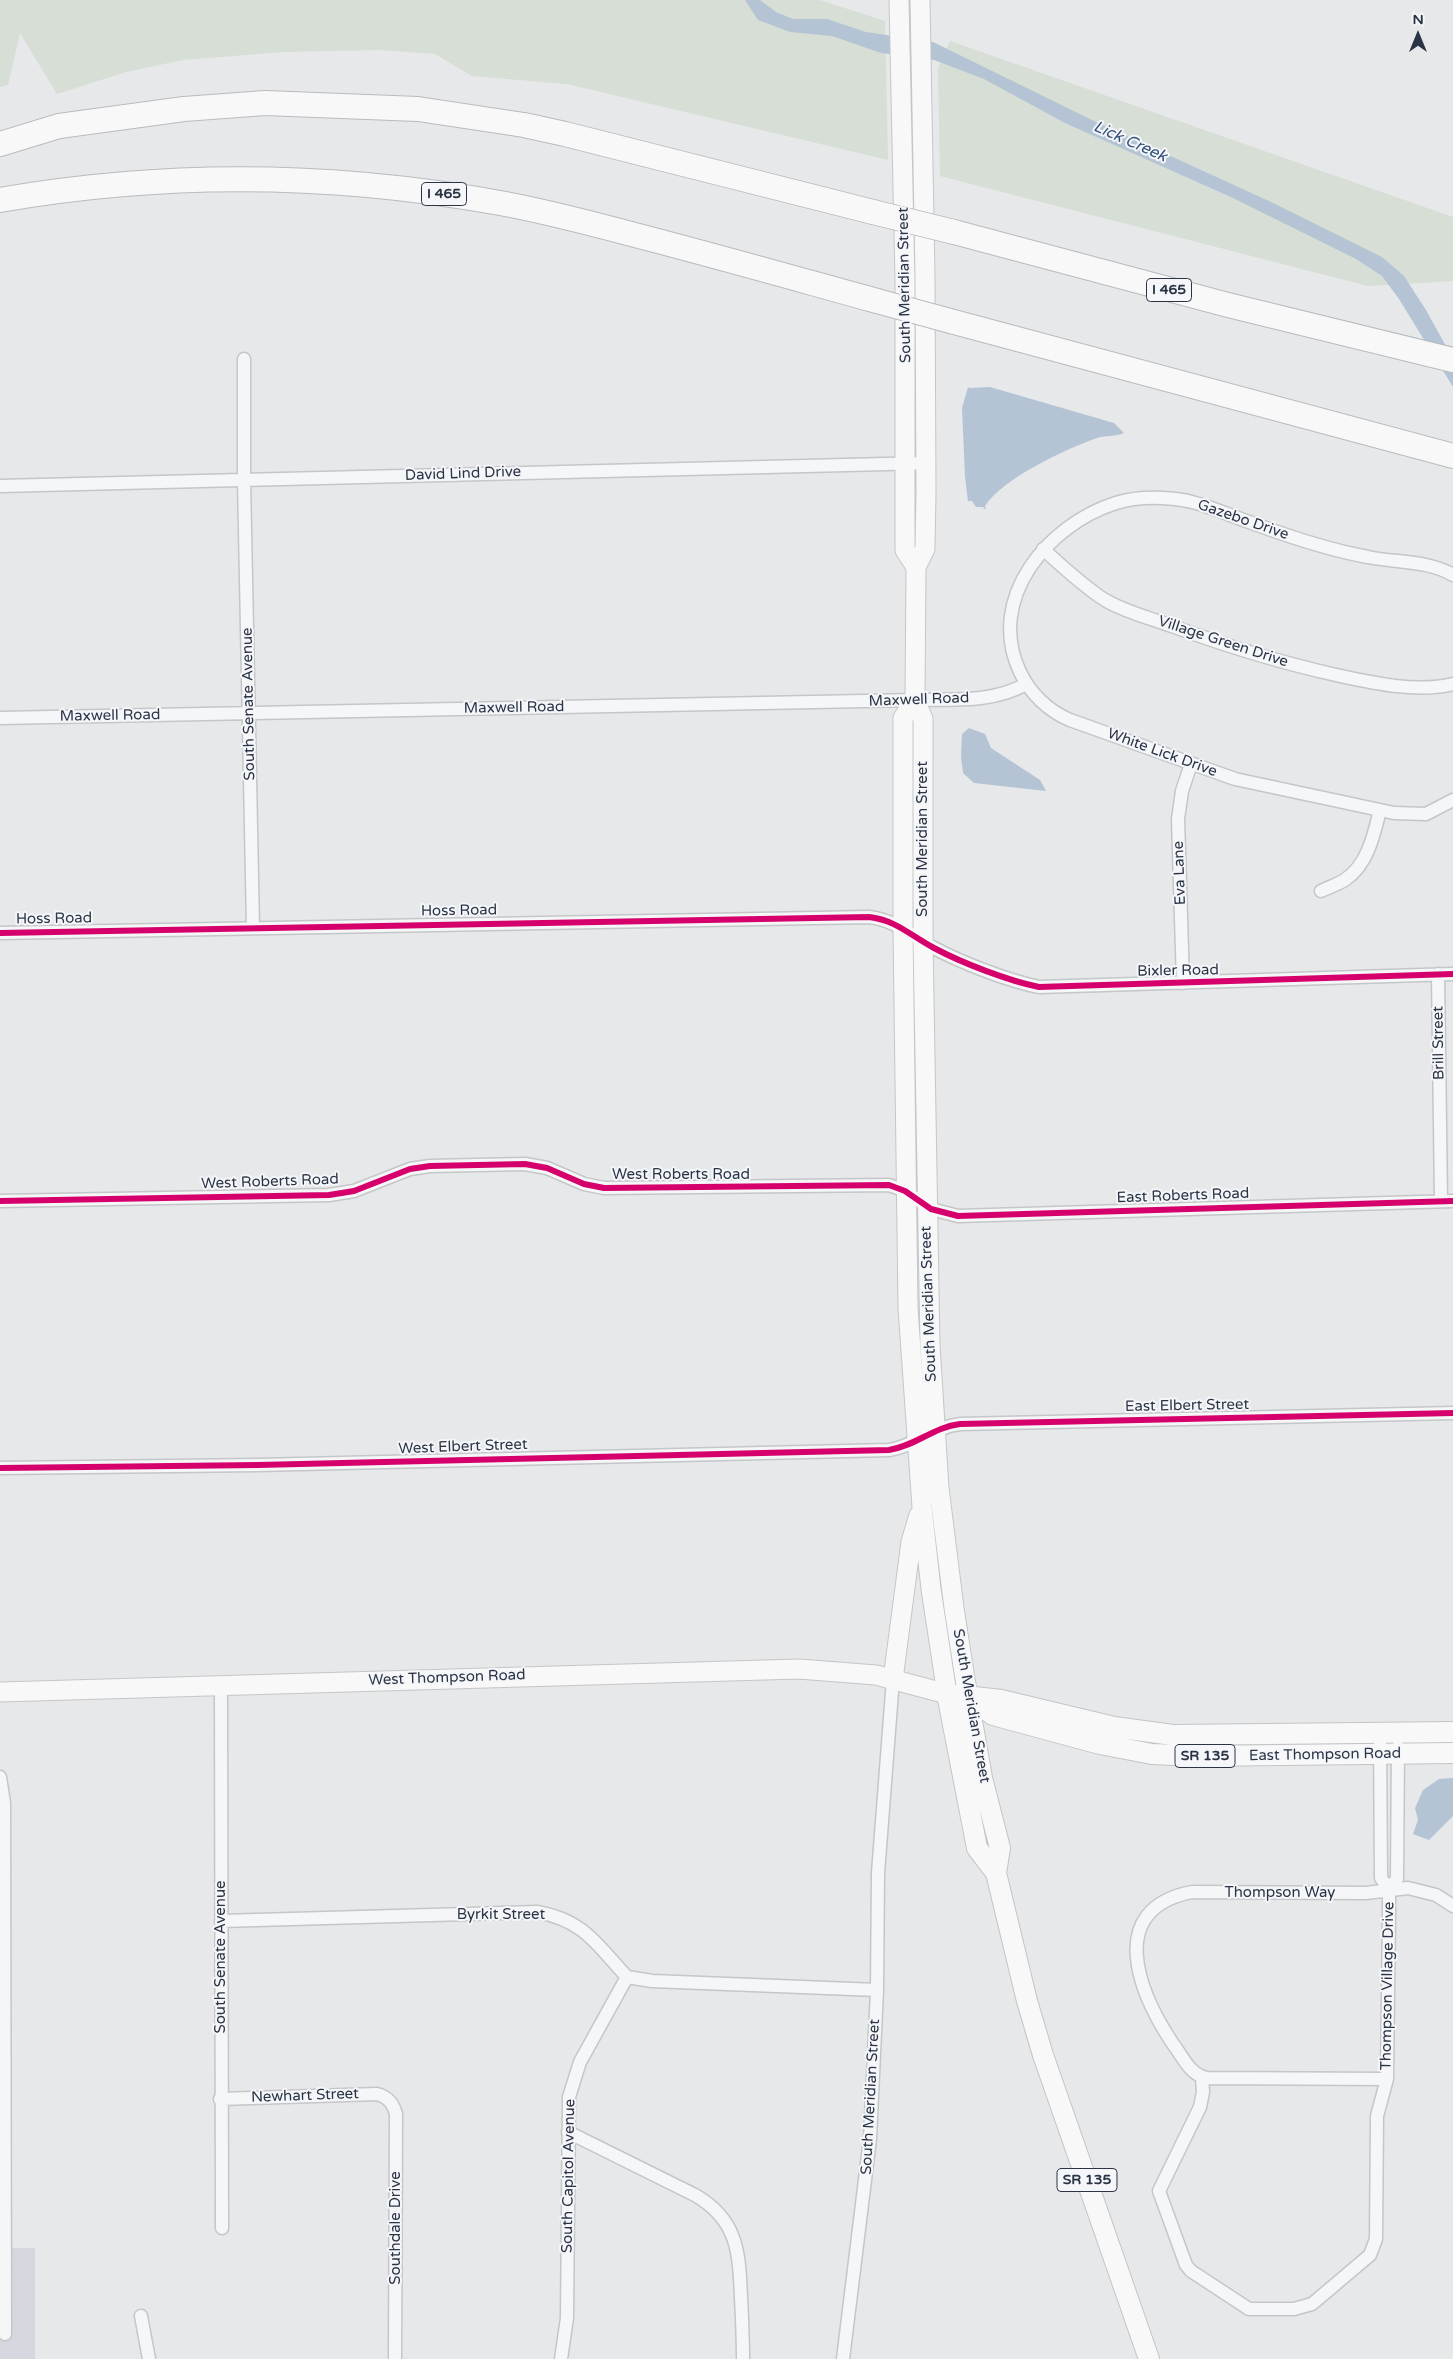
<!DOCTYPE html>
<style>
body{margin:0}
#map{position:relative;width:1453px;height:2359px;overflow:hidden;background:#e6e8ea;font-family:"Varela Round",sans-serif}
canvas{display:block}
.north{position:absolute;left:1393px;top:10px;width:50px;height:50px;-webkit-text-stroke:4px #f4f6f9;paint-order:stroke;rotate:0deg;font-size:14px;font-weight:700;line-height:20px;text-align:center;color:#2b3445}
.north::after{content:'';display:block;margin:auto;width:18px;height:22px;background:#2b3445;clip-path:polygon(50% 0,100% 100%,50% 72%,0 100%)}
</style>
<div id="map">
<canvas width="1453" height="2359"></canvas>
<div class="north">N</div>
</div>
<script>
const context = document.querySelector('canvas').getContext('2d');
context.lineJoin = 'round';
function fillPath(path, color) { context.fillStyle = color; context.fill(path, 'evenodd'); }
function stroke(path, color, width, dash) { context.strokeStyle = color; context.lineWidth = width; context.lineCap = dash ? 'butt' : 'round'; context.setLineDash(dash || []); context.stroke(path); }
function drawText(font, color, halo, rows, align = 'center') {
  context.font = font + ' "Varela Round",sans-serif'; context.lineWidth = 4; context.setLineDash([]); context.textBaseline = 'middle'; context.strokeStyle = halo; context.fillStyle = color; for (const [text, x, y, turn = 0] of rows) {
    context.save(); context.translate(x, y); context.rotate((+turn || 0) * Math.PI / 180); context.textAlign = isNaN(turn) ? turn : align; if (halo) context.strokeText(text, 0, 0); context.fillText(text, 0, 0); context.restore();
  }
}
fillPath(new Path2D(`
 M 0,2248 L 35,2248 L 35,2359 L 0,2359 Z`), '#d4d7dd');
fillPath(new Path2D(`
 M 0,0 L 820,0 L 885,21 L 888,160 L 567,84 L 472,76 L 435,54 L 381,50 L 283,52 L 183,60 L 126,72 L 57,94 L 20,33 L 8,85 L 0,87 Z
 M 950,41 L 1453,217 L 1453,281 L 1368,286 L 940,176 L 938,68 Z`), '#d6ded6');
fillPath(new Path2D(`
 M 745,0 L 760,0 L 776,12 L 793,19 L 827,19 L 866,32 L 933,42 L 1094,121 L 1271,202 L 1382,257 L 1404,276 L 1426,310 L 1453,359 L 1453,387 L 1399,299 L 1382,276 L 1356,259 L 1233,198 L 1065,123 L 984,79 L 934,60 L 881,53 L 832,36 L 790,32 L 758,20 Z
 M 968,387 L 970,388 L 990,387 L 1114,423 L 1124,433 C 1115,437 1106,435 1097,438 C 1066,449 1003,478 985,506 L 986,510 L 983,507 L 976,507 L 972,501 L 968,501 L 965,477 L 962,408 Z
 M 969,728 L 985,734 L 991,748 L 1040,780 L 1046,791 L 974,783 L 963,773 L 961,757 L 962,734 Z
 M 1453,1778 L 1453,1816 L 1429,1840 L 1413,1834 L 1418,1820 L 1415,1808 L 1423,1790 L 1439,1779 Z`), '#b4c4d5');
const minor = new Path2D(`
 M 244,359 L 244,480 L 253,927
 M 0,486 L 926,463
 M 1043,549 C 1063,567 1083,586 1105,600 C 1125,612 1150,618 1172,626 C 1229,647 1278,662 1336,675 C 1373,683 1416,693 1453,684
 M 1453,575 C 1428,560 1396,563 1368,557 C 1329,550 1290,537 1252,523 C 1231,516 1210,506 1188,501 C 1165,497 1139,496 1116,503 C 1049,524 985,598 1020,672 C 1030,693 1048,711 1070,720 L 1235,779 L 1394,813 L 1426,814 L 1453,800
 M 0,718 L 915,700 C 952,699 993,703 1026,684
 M 1321,891 C 1329,887 1339,884 1346,879 C 1368,864 1374,834 1380,810
 M 0,933 L 869,917 C 896,920 911,936 934,948 C 962,963 1009,981 1039,987 L 1453,974
 M 1438,974 L 1441,1201
 M 1183,983 L 1178,819 L 1182,791 L 1191,764
 M 0,1201 L 329,1195 L 354,1191 L 410,1169 L 430,1166 L 525,1164 L 547,1168 L 584,1184 L 604,1188 L 889,1185 L 905,1191 L 931,1209 L 958,1216 L 1453,1201
 M 0,1468 L 258,1465 L 889,1450 C 916,1446 933,1427 960,1424 L 1453,1413
 M 221,1685 L 222,2228
 M 0,1777 L 4,1803 L 5,2334
 M 1389,1889 L 1397,1879 L 1398,1747
 M 221,1921 L 537,1912 C 584,1920 597,1945 627,1977 L 652,1981 L 877,1990
 M 1202,2077 L 1203,2092 L 1200,2107 L 1159,2191 L 1186,2265 L 1191,2271 L 1249,2309 L 1294,2309 L 1312,2304 L 1370,2255 L 1376,2239 L 1377,2116 L 1387,2079 L 1389,1911 L 1389,1889 L 1381,1878 L 1380,1733
 M 1387,2079 L 1207,2078 C 1190,2075 1183,2057 1173,2044 C 1139,1993 1104,1909 1192,1892 L 1366,1893 L 1408,1888 L 1436,1895 L 1453,1906
 M 220,2099 L 377,2094 C 388,2097 393,2103 396,2114 L 395,2359
 M 568,2132 L 695,2195 C 738,2220 739,2252 741,2297 C 742,2318 743,2338 743,2359
 M 141,2316 L 149,2359
 M 561,2359 L 567,2318 L 569,2097 L 580,2062 L 627,1977
 M 843,2359 L 870,2139 L 877,1990 L 878,1873 L 893,1679`);
const secondary = new Path2D(`
 M 899,0 L 905,281 L 905,550 L 916,567
 M 920,0 L 925,276 L 926,492 L 925,549 L 916,567 L 915,700 L 923,719 L 923,941 L 930,1345 L 939,1488 L 954,1608 L 968,1698
 M 893,1679 L 911,1542 L 919,1515
 M 0,1692 L 799,1669 L 876,1675 L 947,1694 L 931,1589 L 922,1507 L 908,1308 L 903,928 L 903,718 L 915,700`);
const primary = new Path2D(`
 M 968,1698 L 982,1778 L 1000,1848 L 996,1873 L 1027,2001 L 1043,2055 L 1149,2359
 M 968,1698 L 993,1715 L 1100,1744 L 1152,1754 L 1198,1756 L 1453,1753
 M 996,1873 L 977,1848 L 947,1694 L 1001,1700 L 1114,1727 L 1173,1735 L 1453,1732`);
const motorway = new Path2D(`
 M 0,144 L 59,126 L 184,109 L 265,103 L 418,109 L 524,125 L 565,134 L 873,212
 M 0,200 C 166,171 334,173 500,203 C 545,211 590,223 635,235 C 716,256 797,279 877,301
 M 954,232 L 1228,305 L 1453,360
 M 954,322 L 1453,456`);
stroke(minor, '#c4c6c8', 15);
stroke(secondary, '#c4c6c8', 21);
stroke(primary, '#c2c5c8', 22);
stroke(motorway, '#b8bbbf', 26);
stroke(minor, '#f5f6f7', 12);
stroke(secondary, '#f8f8f8', 19);
stroke(primary, '#f8f8f8', 20);
stroke(motorway, '#f8f8f8', 24);
const motorwayBridge = new Path2D(`
 M 873,212 L 954,232
 M 877,301 L 954,322`);
stroke(motorwayBridge, '#b8bbbf', 26, []);
stroke(motorwayBridge, '#f8f8f8', 24);
stroke(new Path2D(`
 M 0,933 L 869,917 C 896,920 911,936 934,948 C 962,963 1009,981 1039,987 L 1453,974
 M 0,1201 L 329,1195 L 354,1191 L 410,1169 L 430,1166 L 525,1164 L 547,1168 L 584,1184 L 604,1188 L 889,1185 L 905,1191 L 931,1209 L 958,1216 L 1453,1201
 M 0,1468 L 258,1465 L 889,1450 C 916,1446 933,1427 960,1424 L 1453,1413`), '#d6006c', 6);
for (const [x, y, w] of [
 [444,194,45],
 [1169,290,45],
 [1205,1756,60],
 [1087,2180,60]
]) { const box = new Path2D(); box.roundRect(x - w / 2, y - 11.5, w, 23, 4); context.fillStyle = '#f4f6f9'; context.fill(box); stroke(box, '#2b3445', 1); }
drawText('bold 14px', '#2b3445', null, [
 ["I 465",444,194],
 ["I 465",1169,290],
 ["SR 135",1205,1756],
 ["SR 135",1087,2180]
]);
drawText('15px', '#2b3445', '#f4f6f9', [
 ["South Meridian Street",905,285,-91],
 ["David Lind Drive",463,474,-2],
 ["Gazebo Drive",1243,520,19],
 ["Village Green Drive",1223,642,18],
 ["Maxwell Road",919,700,-2],
 ["South Senate Avenue",249,704,-91],
 ["Maxwell Road",514,708,-1],
 ["Maxwell Road",110,716,-1],
 ["White Lick Drive",1162,753,20],
 ["South Meridian Street",923,839,-90],
 ["Eva Lane",1180,873,-92],
 ["Hoss Road",459,911,-1],
 ["Hoss Road",54,919,-1],
 ["Bixler Road",1178,971,-1],
 ["Brill Street",1439,1043,-91],
 ["West Roberts Road",681,1175],
 ["West Roberts Road",270,1182,-2],
 ["East Roberts Road",1183,1196,-2],
 ["South Meridian Street",929,1304,-92],
 ["East Elbert Street",1187,1406,-1],
 ["West Elbert Street",463,1447,-2],
 ["West Thompson Road",447,1678,-2],
 ["South Meridian Street",971,1706,80],
 ["East Thompson Road",1325,1755,-1],
 ["Thompson Way",1280,1893],
 ["Byrkit Street",501,1915],
 ["South Senate Avenue",221,1957,-90],
 ["Thompson Village Drive",1388,1986,-89],
 ["Newhart Street",305,2096,-2],
 ["South Meridian Street",871,2097,-87],
 ["South Capitol Avenue",569,2176,-89],
 ["Southdale Drive",396,2228,-90]
]);
drawText('italic 16px', '#34527a', '#f4f6f9', [
 ["Lick Creek",1130,142,24]
]);
</script>
